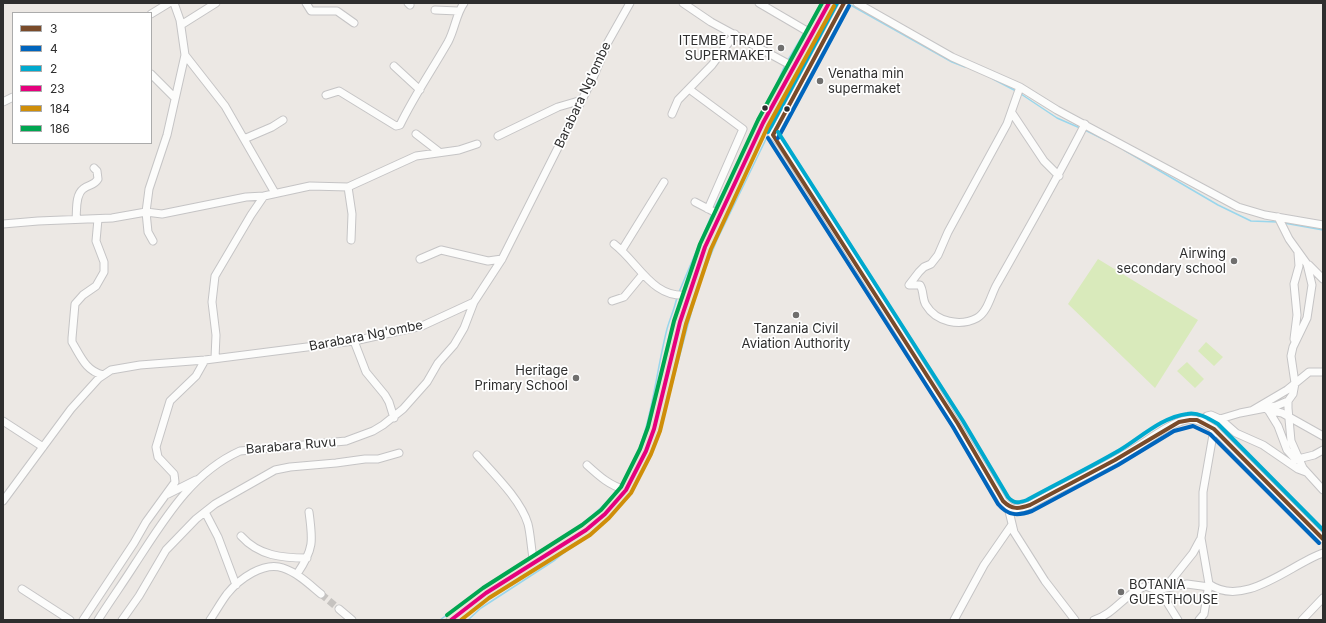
<!DOCTYPE html>
<style>
body{margin:0}
#map{position:relative;width:1326px;height:623px;overflow:hidden;background:#ece8e4;font-family:Inter,sans-serif}
canvas{display:block}
.frame{position:absolute;inset:0;border:4px solid #2e2e2e;pointer-events:none}
.legend{position:absolute;left:12px;top:12px;width:140px;height:132px;box-sizing:border-box;background:#fff;border:1px solid #ababab;margin:0;padding:5px 7px;list-style:none;font-size:12px;color:#2e2e2e}
.legend li{display:flex;align-items:center;gap:8px;height:20px}
.legend b{width:20px;border:1px solid #ababab}
</style>
<div id="map">
<canvas width="1326" height="623"></canvas>
<div class="frame"></div>
<ul class="legend">
<li><b style="height:5px;background:#7a4b2a"></b>3</li>
<li><b style="height:5px;background:#0065bd"></b>4</li>
<li><b style="height:5px;background:#00a9ce"></b>2</li>
<li><b style="height:5px;background:#e5007d"></b>23</li>
<li><b style="height:5px;background:#cf8e09"></b>184</li>
<li><b style="height:5px;background:#00a651"></b>186</li>
</ul>
</div>
<script>
const context = document.querySelector('canvas').getContext('2d');
context.lineJoin = 'round';
function fillPath(path, color) { context.fillStyle = color; context.fill(path, 'evenodd'); }
function stroke(path, color, width, dash) { context.strokeStyle = color; context.lineWidth = width; context.lineCap = dash ? 'butt' : 'round'; context.setLineDash(dash || []); context.stroke(path); }
function drawText(font, color, halo, rows, align = 'center') {
  context.font = font + ' Inter,sans-serif'; context.lineWidth = 3.5; context.setLineDash([]); context.textBaseline = 'middle'; context.strokeStyle = halo; context.fillStyle = color; for (const [text, x, y, turn = 0] of rows) {
    context.save(); context.translate(x, y); context.rotate((+turn || 0) * Math.PI / 180); context.textAlign = isNaN(turn) ? turn : align; if (halo) context.strokeText(text, 0, 0); context.fillText(text, 0, 0); context.restore();
  }
}
fillPath(new Path2D(`
 M 1098,259 L 1198,320 L 1155,388 L 1068,304 Z
 M 1206,342 L 1223,357 L 1214,366 L 1198,351 Z
 M 1187,362 L 1204,379 L 1195,388 L 1177,371 Z`), '#d9eabb');
stroke(new Path2D(`
 M 847,3 L 952,62 L 965,67
 M 807,28 L 821,3
 M 788,60 L 804,33
 M 993,79 L 1016,91
 M 1021,94 L 1057,118 L 1080,128
 M 761,118 L 785,65
 M 771,128 L 835,3
 M 1085,130 L 1105,140
 M 1124,150 L 1218,205 L 1251,221 L 1278,222
 M 714,209 L 750,140
 M 1284,223 L 1323,230
 M 679,292 L 712,214
 M 648,456 L 657,440 L 699,284 L 717,240 L 769,133
 M 620,486 C 651,443 654,379 667,329 C 670,318 675,308 677,297
 M 534,557 C 565,537 595,518 618,489
 M 440,620 L 477,592 L 531,559
 M 468,620 L 481,608 L 555,560 L 610,516 L 621,503`), '#99d6ec', 1.5);
stroke(new Path2D(`
 M 321,594 L 339,609`), '#c6c3c0', 7, [7, 3.5]);
const minor = new Path2D(`
 M 306,3 L 311,11 L 337,11 L 354,23
 M 408,3 L 410,5
 M 683,3 L 711,22 L 794,67
 M 759,3 L 812,34
 M 857,3 L 952,57 L 1020,87 L 1057,110 L 1238,207 L 1265,215 L 1323,225
 M 435,10 L 458,11
 M 151,14 L 169,3
 M 181,25 L 216,3
 M 185,55 L 225,106 L 275,193
 M 394,66 L 420,90
 M 151,74 L 175,98
 M 1020,87 L 1007,124 L 948,232 L 938,255 L 931,264 L 924,267 L 919,272 L 909,285 L 920,285 C 924,291 922,299 926,305 C 936,322 960,327 977,318 C 988,312 991,294 997,284 C 1027,231 1057,179 1085,124
 M 689,89 L 743,129 L 708,209
 M 326,95 L 339,91 L 396,126 L 400,125 C 414,96 432,70 448,42 C 455,29 456,14 464,3
 M 3,102 L 13,97
 M 1012,113 L 1044,161 L 1059,176
 M 672,114 L 678,100 L 712,65 L 735,34
 M 763,123 L 781,144 C 855,263 932,380 1003,501 C 1012,511 1018,510 1030,505 C 1062,487 1095,472 1127,453 C 1144,444 1167,424 1186,420 C 1197,418 1205,423 1214,429 L 1323,539
 M 416,134 L 438,151
 M 773,135 L 844,3
 M 498,136 L 558,107 L 582,100
 M 244,139 L 272,127 L 283,120
 M 348,187 L 352,214 L 351,240
 M 695,202 L 720,215
 M 1278,217 L 1289,239 L 1307,264 L 1312,285 L 1307,318 L 1293,347 L 1291,356 L 1295,383 L 1293,394 L 1288,401 L 1288,408 L 1291,441 L 1303,468 L 1323,490
 M 76,219 C 77,211 75,195 83,189 C 89,184 94,186 98,179 L 97,171 L 94,168
 M 98,219 L 96,241 L 104,262 L 104,272 L 96,286 L 83,295 L 75,304 L 72,338 L 72,342 C 81,357 86,371 103,375
 M 3,224 L 38,221 L 112,218 L 146,212 L 162,214 L 246,197 L 264,196
 M 153,241 L 148,232 L 146,212 L 149,189 L 167,135 L 185,55 L 180,20 L 174,3
 M 614,244 C 639,263 652,299 688,295
 M 622,250 L 664,182
 M 420,259 L 441,250 L 488,261 L 502,259
 M 1309,265 L 1323,279
 M 612,301 L 624,297 L 643,274
 M 1294,339 L 1297,315 L 1294,284 L 1299,266 L 1298,253
 M 354,341 L 366,372 L 385,395 L 389,402 L 394,418
 M 215,358 L 216,335 L 212,302 L 215,276 L 251,215 L 264,196 L 310,186 L 348,187 L 416,156 L 459,150 L 477,144
 M 1267,408 L 1278,426 L 1287,450 L 1296,460
 M 1253,410 L 1287,390 L 1309,372 L 1323,372
 M 1268,410 L 1282,413 L 1323,436
 M 1220,419 L 1240,413 L 1276,406 L 1288,401
 M 3,421 L 43,447
 M 1200,421 L 1207,416 L 1211,415 L 1220,419 L 1236,433 L 1263,445 L 1298,469 L 1306,472
 M 477,455 C 493,473 521,500 528,524 C 531,536 531,550 534,563
 M 1298,459 L 1314,455 L 1323,450
 M 587,465 C 599,476 610,486 626,490
 M 168,494 L 196,480
 M 3,501 L 71,409 L 99,378 L 111,370 L 140,365 L 205,360 L 354,341 L 422,326 L 474,302 L 502,259 L 593,78 L 608,42 L 630,3
 M 1008,507 L 1014,532 L 1045,581 L 1075,620
 M 205,512 L 218,537 L 236,585
 M 241,536 C 259,556 282,558 307,558
 M 297,574 C 314,549 313,541 309,512
 M 1209,584 C 1244,609 1291,564 1323,553
 M 1165,588 L 1193,553 L 1200,540
 M 22,589 L 70,620
 M 1156,590 L 1165,599 L 1178,620
 M 339,609 L 352,620
 M 83,620 L 134,543 L 146,522 L 175,482 L 174,474 L 158,457 L 156,447 L 170,401 L 196,376 L 205,360
 M 98,620 C 110,601 123,583 135,564 C 164,520 191,473 240,451 L 346,441 L 373,431 L 383,425 L 403,409 L 427,382 L 438,363 L 454,345 L 464,328 L 474,302
 M 122,620 L 139,596 L 166,550 L 196,519 L 215,504 L 275,470 L 290,467 L 336,463 L 365,459 L 378,459 L 399,453
 M 210,620 C 216,611 221,602 227,594 C 239,579 264,561 283,568 C 298,573 310,585 321,594
 M 954,620 L 984,565 L 1011,526
 M 1094,620 C 1115,614 1125,593 1146,586 L 1156,590 L 1187,584 L 1209,587
 M 1199,620 L 1204,614 L 1209,584 L 1201,538 L 1203,526 L 1203,492 L 1214,429
 M 1302,620 L 1323,598`);
const major = new Path2D(`
 M 451,620 L 486,593 L 586,530 L 605,514 L 626,490 L 646,451 L 654,429 L 680,322 L 705,247 L 763,123 L 829,3`);
stroke(minor, '#c5c4c5', 9);
stroke(major, '#c6c5c4', 11);
stroke(minor, '#fcfcfb', 7);
stroke(major, '#e8e4d6', 9);
stroke(new Path2D(`
 M 773,135 L 958,424 L 1003,501 C 1012,510 1019,509 1030,505 L 1115,460 L 1179,422 L 1190,420 L 1197,420 L 1214,429 L 1323,539
 M 773,135 L 844,3`), '#7a4b2a', 4);
stroke(new Path2D(`
 M 768,138 L 953,427 L 998,504 C 1008,516 1018,516 1032,511 L 1118,465 L 1174,431 L 1193,426 L 1210,434 L 1319,543
 M 778,138 L 849,6`), '#0065bd', 4);
stroke(new Path2D(`
 M 768,132 L 837,3
 M 778,132 L 963,421 L 1008,497 C 1014,504 1019,503 1027,500 C 1058,483 1089,468 1120,450 C 1140,438 1162,417 1187,414 C 1198,412 1208,418 1218,424 L 1323,530`), '#00a9ce', 4);
stroke(new Path2D(`
 M 451,620 L 486,593 L 586,530 L 605,514 L 626,490 L 646,451 L 654,429 L 680,322 L 705,247 L 763,123 L 829,3`), '#e5007d', 4);
stroke(new Path2D(`
 M 461,620 L 489,598 L 590,535 L 609,518 L 631,493 L 651,454 L 660,431 L 686,324 L 711,249 L 768,126 L 834,6`), '#cf8e09', 4);
stroke(new Path2D(`
 M 447,615 L 483,588 L 582,525 L 601,510 L 621,487 L 640,449 L 648,427 L 674,321 L 700,244 L 758,120 L 822,3`), '#00a651', 4);
for (const [x, y, r, color] of [
 [781,48,4,"#706f6e"],
 [820,81,4,"#706f6e"],
 [765,108,3.5,"#2e2e2e"],
 [787,109,3.5,"#2e2e2e"],
 [1234,261,4,"#706f6e"],
 [796,315,4,"#706f6e"],
 [576,378,4,"#706f6e"],
 [1121,592,4,"#706f6e"]
]) { const dot = new Path2D(); dot.arc(x, y, r, 0, 2 * Math.PI); context.fillStyle = color; context.fill(dot); stroke(dot, '#fff', 1.5); }
drawText('13px', '#2e2e2e', '#fff', [
 ["ITEMBE TRADE",773,41],
 ["SUPERMAKET",773,56],
 ["Venatha min",828,74,"left"],
 ["supermaket",828,89,"left"],
 ["Airwing",1226,254],
 ["secondary school",1226,269],
 ["Tanzania Civil",796,329,"center"],
 ["Aviation Authority",796,344,"center"],
 ["Heritage",568,371],
 ["Primary School",568,386],
 ["BOTANIA",1129,585,"left"],
 ["GUESTHOUSE",1129,600,"left"]
], 'right');
drawText('13px', '#2e2e2e', '#fff', [
 ["Barabara Ng'ombe",583,95,-65],
 ["Barabara Ng'ombe",366,336,-11],
 ["Barabara Ruvu",291,446,-5]
]);
</script>
